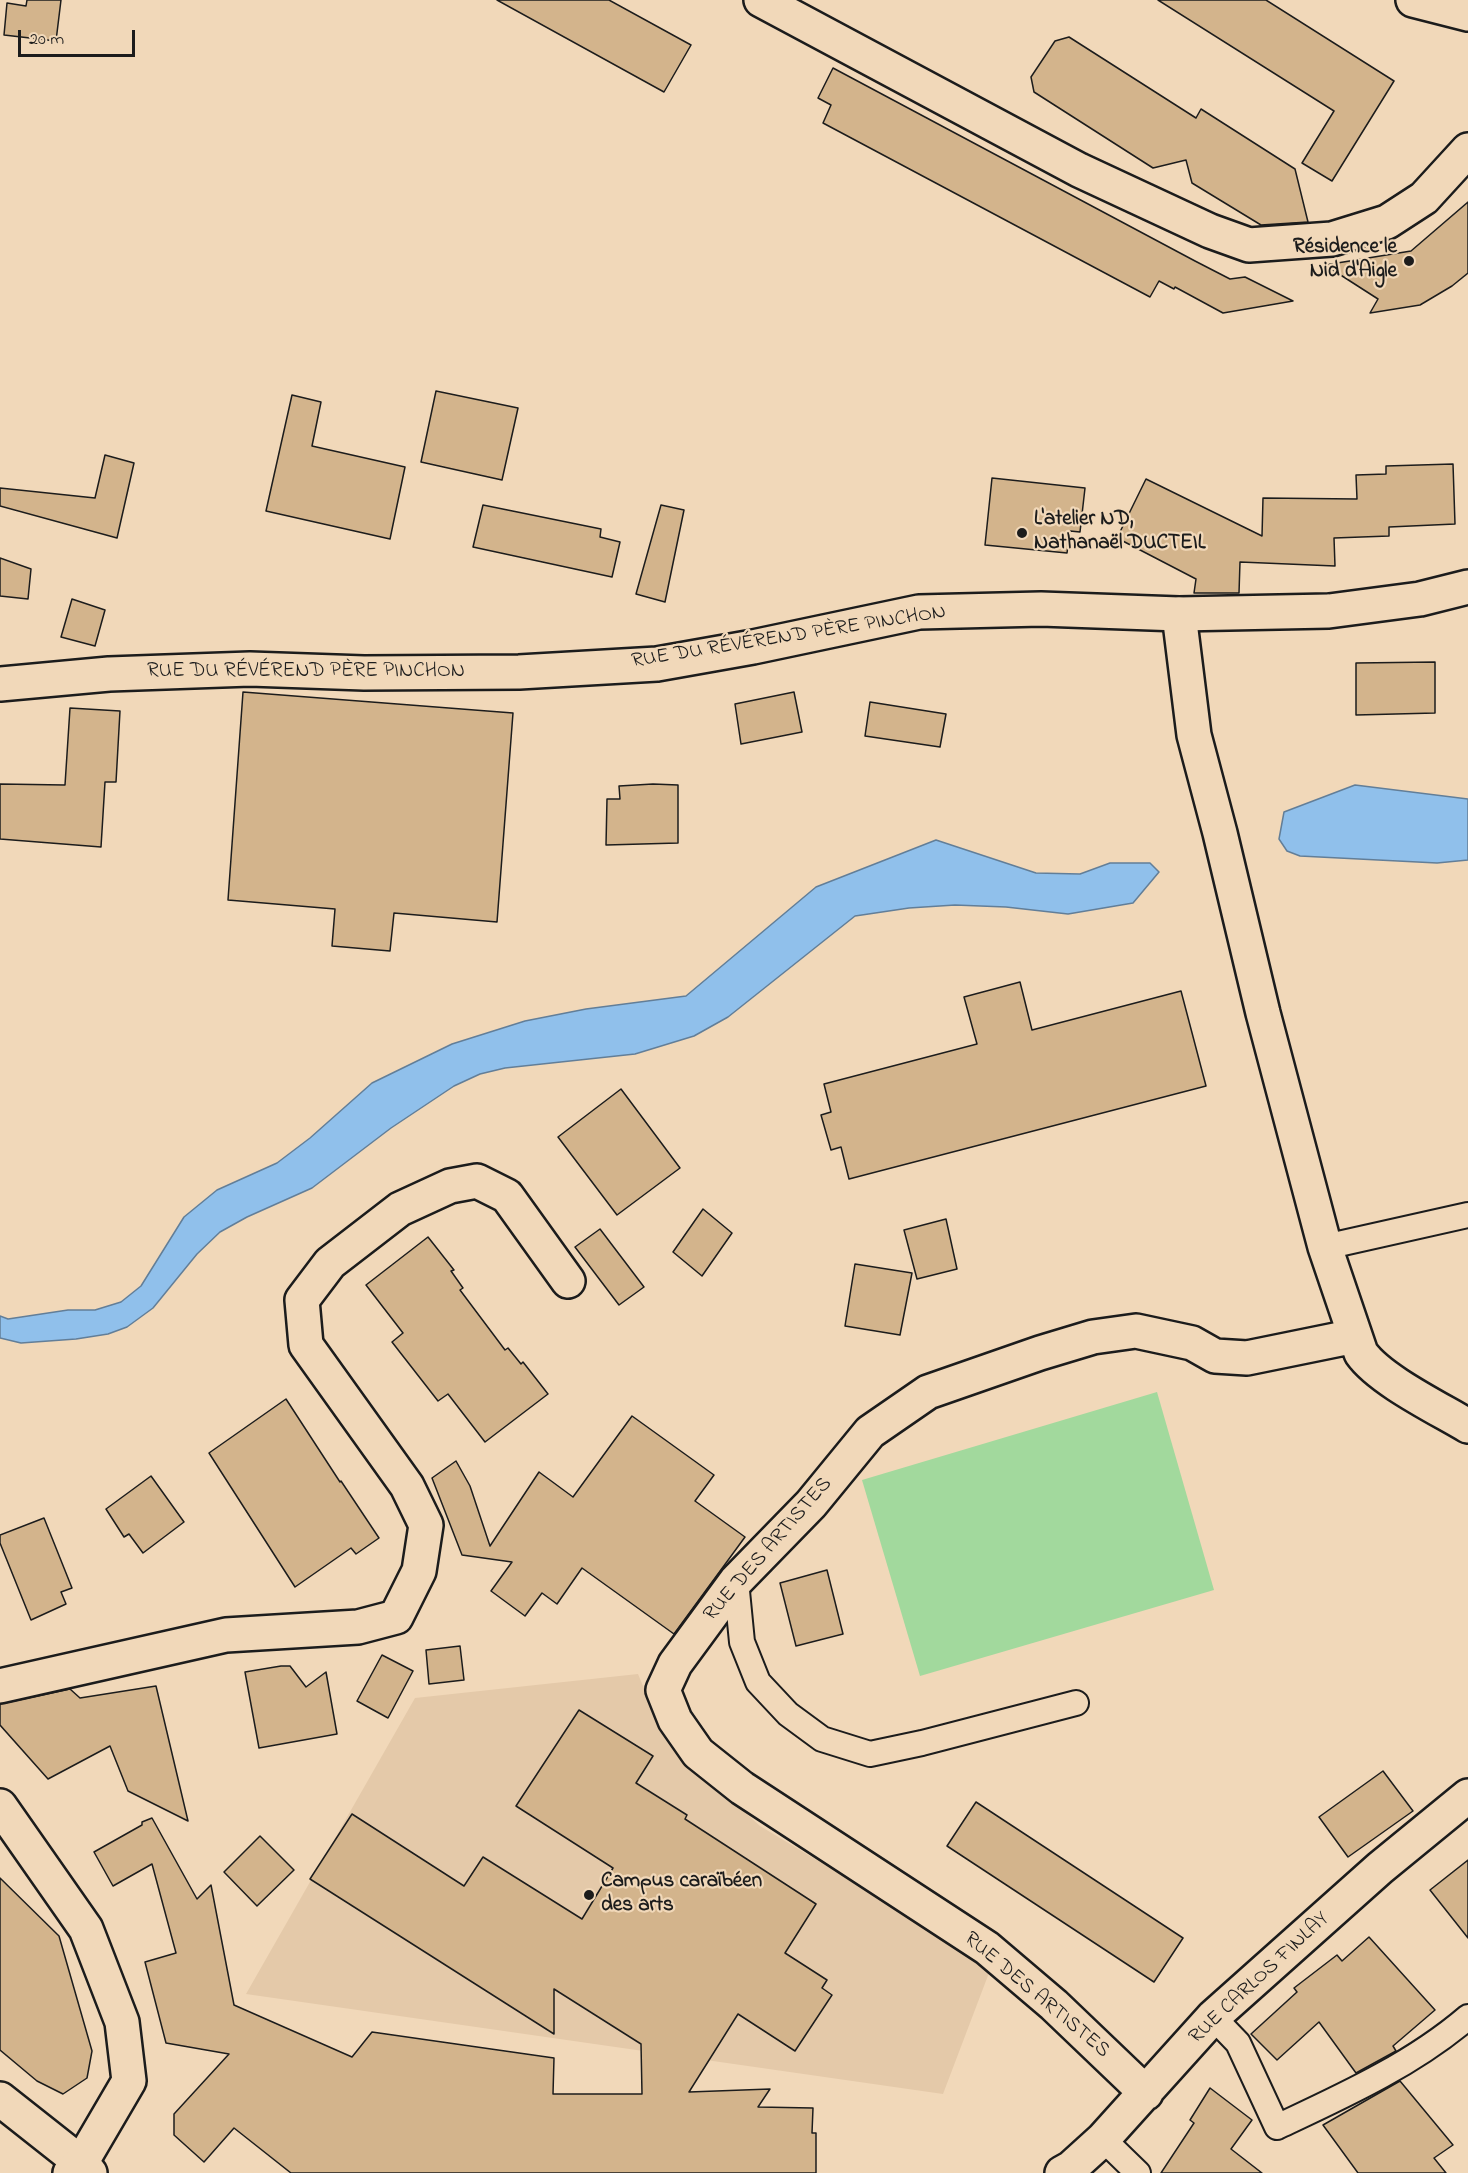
<!DOCTYPE html>
<meta charset="utf-8">
<style>
body{margin:0}
#map{position:relative;width:1468px;height:2173px;overflow:hidden;background:#f1d8b9;font-family:"Indie Flower",sans-serif}
canvas{display:block}
.scale{position:absolute;left:18px;top:30px;width:117px;height:27px;box-sizing:border-box;border:3px solid #1c1c1c;border-top:0;padding-left:8px;font-size:18px;line-height:21px;white-space:nowrap;color:#1c1c1c;-webkit-text-stroke:4px #f1d8b9;paint-order:stroke}
</style>
<div id="map">
<canvas width="1468" height="2173"></canvas>
<div class="scale">20 m</div>
</div>
<script>
const context = document.querySelector('canvas').getContext('2d');
context.lineJoin = 'round';
function fillPath(path, color) { context.fillStyle = color; context.fill(path, 'evenodd'); }
function stroke(path, color, width, dash) { context.strokeStyle = color; context.lineWidth = width; context.lineCap = dash ? 'butt' : 'round'; context.setLineDash(dash || []); context.stroke(path); }
function drawText(font, color, halo, rows, align = 'center') {
  context.font = font + ' "Indie Flower",sans-serif'; context.lineWidth = 4.5; context.setLineDash([]); context.textBaseline = 'middle'; context.strokeStyle = halo; context.fillStyle = color; for (const [text, x, y, turn = 0] of rows) {
    context.save(); context.translate(x, y); context.rotate((+turn || 0) * Math.PI / 180); context.textAlign = isNaN(turn) ? turn : align; if (halo) context.strokeText(text, 0, 0); context.fillText(text, 0, 0); context.restore();
  }
}
fillPath(new Path2D(`
 M 638,1674 L 665,1739 L 760,1826 L 992,1965 L 943,2094 L 246,1994 L 415,1698 Z`), '#e4c9a9');
fillPath(new Path2D(`
 M 1157,1392 L 1214,1590 L 920,1676 L 862,1480 Z`), '#a2d99d');
const water = new Path2D(`
 M 1355,785 L 1468,799 L 1468,860 L 1437,863 L 1300,856 L 1287,851 L 1279,839 L 1284,812 Z
 M 936,840 L 1036,873 L 1080,874 L 1110,863 L 1150,863 L 1159,872 L 1133,903 L 1068,914 L 1006,907 L 955,905 L 909,908 L 855,916 L 728,1017 L 694,1036 L 635,1054 L 505,1068 L 480,1074 L 454,1086 L 391,1128 L 312,1188 L 247,1217 L 220,1232 L 197,1254 L 153,1308 L 127,1327 L 108,1334 L 76,1339 L 21,1343 L 0,1338 L 0,1316 L 8,1319 L 68,1310 L 95,1310 L 121,1302 L 141,1286 L 184,1217 L 217,1190 L 277,1163 L 310,1138 L 372,1083 L 452,1044 L 525,1021 L 586,1009 L 686,996 L 816,887 Z`);
fillPath(water, '#90c0eb');
stroke(water, '#627e98', 1.5);
const building = new Path2D(`
 M 27,0 L 61,0 L 56,41 L 4,35 L 7,3 L 26,6 Z
 M 497,0 L 609,0 L 691,45 L 664,92 Z
 M 1158,0 L 1266,0 L 1394,81 L 1332,181 L 1302,163 L 1334,111 Z
 M 1069,37 L 1196,118 L 1201,109 L 1295,169 L 1308,222 L 1261,225 L 1192,183 L 1186,160 L 1153,168 L 1034,92 L 1031,77 L 1055,41 Z
 M 833,68 L 1195,261 L 1230,279 L 1245,277 L 1293,301 L 1223,313 L 1175,287 L 1174,289 L 1159,281 L 1150,297 L 823,123 L 831,105 L 818,98 Z
 M 1468,202 L 1468,273 L 1452,286 L 1420,305 L 1370,313 L 1378,299 L 1325,265 L 1411,251 Z
 M 436,391 L 518,408 L 502,480 L 421,462 Z
 M 292,395 L 321,402 L 312,446 L 405,467 L 390,539 L 266,511 Z
 M 105,455 L 134,463 L 117,538 L 0,506 L 0,488 L 95,498 Z
 M 1453,464 L 1455,524 L 1389,527 L 1389,536 L 1334,538 L 1335,566 L 1240,562 L 1239,593 L 1194,593 L 1196,579 L 1117,538 L 1146,479 L 1262,536 L 1263,498 L 1357,499 L 1356,475 L 1386,474 L 1386,466 Z
 M 992,478 L 1085,488 L 1080,532 L 1070,531 L 1067,553 L 985,545 Z
 M 483,505 L 601,529 L 600,537 L 620,542 L 612,577 L 473,547 Z
 M 661,505 L 684,510 L 665,602 L 636,594 Z
 M 0,558 L 31,569 L 28,599 L 0,596 Z
 M 72,599 L 105,610 L 95,646 L 61,637 Z
 M 1435,662 L 1435,713 L 1356,715 L 1356,663 Z
 M 243,692 L 513,713 L 497,922 L 394,913 L 390,951 L 332,946 L 335,909 L 228,900 Z
 M 794,692 L 802,732 L 741,744 L 735,704 Z
 M 870,702 L 946,714 L 940,747 L 865,736 Z
 M 70,708 L 120,711 L 116,782 L 105,782 L 101,847 L 0,839 L 0,784 L 65,785 Z
 M 653,784 L 678,785 L 678,843 L 606,845 L 607,799 L 620,799 L 619,786 Z
 M 1020,982 L 1032,1030 L 1181,991 L 1206,1086 L 849,1179 L 841,1147 L 831,1150 L 821,1115 L 831,1112 L 824,1084 L 977,1044 L 964,997 Z
 M 621,1089 L 680,1168 L 617,1215 L 558,1137 Z
 M 703,1209 L 732,1233 L 702,1276 L 673,1252 Z
 M 946,1219 L 957,1269 L 917,1279 L 904,1230 Z
 M 600,1229 L 644,1287 L 619,1305 L 575,1247 Z
 M 428,1237 L 454,1270 L 451,1271 L 463,1288 L 460,1290 L 505,1350 L 508,1348 L 521,1364 L 523,1362 L 548,1394 L 485,1442 L 448,1394 L 438,1401 L 392,1342 L 403,1333 L 366,1285 Z
 M 855,1264 L 912,1273 L 900,1335 L 845,1326 Z
 M 286,1399 L 340,1482 L 341,1481 L 379,1538 L 356,1554 L 351,1548 L 295,1587 L 209,1453 Z
 M 632,1416 L 714,1475 L 695,1501 L 745,1537 L 674,1634 L 582,1568 L 557,1604 L 542,1593 L 525,1616 L 491,1591 L 512,1562 L 462,1555 L 432,1478 L 456,1461 L 470,1486 L 490,1546 L 539,1472 L 573,1497 Z
 M 151,1476 L 184,1522 L 143,1553 L 129,1534 L 124,1537 L 106,1509 Z
 M 44,1518 L 72,1588 L 61,1592 L 66,1604 L 31,1620 L 0,1543 L 0,1535 Z
 M 827,1570 L 843,1634 L 796,1646 L 780,1583 Z
 M 460,1646 L 464,1680 L 429,1684 L 426,1650 Z
 M 382,1655 L 413,1671 L 388,1718 L 357,1701 Z
 M 281,1666 L 290,1666 L 306,1687 L 326,1672 L 337,1734 L 259,1748 L 245,1672 Z
 M 156,1686 L 188,1821 L 128,1791 L 110,1746 L 48,1779 L 0,1725 L 0,1704 L 70,1689 L 80,1698 Z
 M 579,1710 L 653,1756 L 636,1783 L 687,1815 L 685,1819 L 816,1904 L 785,1953 L 827,1980 L 822,1988 L 832,1995 L 795,2051 L 738,2014 L 689,2092 L 770,2089 L 758,2107 L 813,2108 L 812,2133 L 816,2133 L 816,2173 L 291,2173 L 234,2128 L 204,2162 L 174,2135 L 174,2114 L 229,2054 L 166,2043 L 145,1962 L 176,1953 L 152,1864 L 113,1886 L 94,1852 L 142,1825 L 142,1822 L 152,1818 L 197,1899 L 211,1885 L 234,2005 L 352,2057 L 372,2032 L 554,2058 L 553,2094 L 642,2094 L 641,2044 L 554,1989 L 554,2034 L 310,1879 L 352,1814 L 464,1886 L 483,1857 L 582,1919 L 613,1868 L 516,1806 Z
 M 1383,1771 L 1413,1811 L 1348,1857 L 1319,1817 Z
 M 976,1802 L 1183,1938 L 1154,1982 L 947,1846 Z
 M 260,1836 L 294,1870 L 257,1906 L 224,1872 Z
 M 1468,1860 L 1468,1938 L 1430,1890 Z
 M 0,1878 L 59,1936 L 92,2051 L 87,2078 L 63,2094 L 37,2081 L 0,2050 Z
 M 1369,1937 L 1435,2010 L 1393,2046 L 1396,2051 L 1356,2073 L 1319,2022 L 1277,2060 L 1251,2034 L 1297,1992 L 1294,1988 L 1337,1955 L 1342,1961 Z
 M 1400,2081 L 1453,2145 L 1434,2158 L 1446,2173 L 1358,2173 L 1323,2125 Z
 M 1210,2088 L 1252,2120 L 1231,2149 L 1262,2173 L 1161,2173 L 1194,2123 L 1190,2120 Z`);
fillPath(building, '#d3b48c');
stroke(building, '#1c1c1c', 1.5);
const service = new Path2D(`
 M 1325,1247 L 1468,1215
 M 736,1581 L 742,1642 L 758,1682 L 788,1714 L 822,1739 L 870,1754 L 922,1743 L 1076,1703
 M 1213,2017 L 1238,2043 L 1277,2127 C 1343,2096 1412,2065 1468,2017
 M 1103,2139 L 1138,2173`);
const minor = new Path2D(`
 M 761,0 L 1079,170 L 1210,231 L 1249,245 L 1332,239 L 1387,222 L 1424,198 L 1468,150
 M 1179,614 L 1194,735 L 1220,833 L 1263,1013 L 1325,1247 L 1361,1353 C 1380,1380 1438,1408 1468,1426
 M 0,1686 L 226,1635 L 358,1627 L 396,1617 L 419,1571 L 426,1525 L 407,1486 L 306,1345 L 302,1300 L 330,1263 L 400,1209 L 450,1186 L 477,1181 L 507,1196 L 568,1281
 M 1146,2093 L 1054,2005 L 987,1948 L 742,1788 L 698,1753 L 675,1720 L 663,1690 L 675,1664 L 736,1581 L 811,1504 L 870,1432 L 928,1392 L 1040,1353 L 1093,1337 L 1136,1331 L 1192,1343 L 1215,1356 L 1247,1358 L 1355,1336
 M 0,2099 L 81,2163 L 90,2173
 M 1062,2173 L 1071,2168 L 1103,2139 L 1213,2017 L 1380,1868 L 1468,1796`);
const tertiary = new Path2D(`
 M 1413,0 L 1468,14
 M 0,1806 L 86,1929 L 122,2022 L 129,2081 L 81,2163 L 70,2173`);
const secondary = new Path2D(`
 M 0,684 L 109,674 L 250,669 L 364,673 L 519,672 L 657,664 L 753,647 L 919,612 L 1041,609 L 1179,614 L 1329,611 L 1420,599 L 1468,587`);
stroke(service, '#1c1c1c', 28);
stroke(minor, '#1c1c1c', 38);
stroke(tertiary, '#1c1c1c', 38);
stroke(secondary, '#1c1c1c', 38);
stroke(service, '#f1d8b9', 24);
stroke(minor, '#f1d8b9', 33);
stroke(tertiary, '#f1d8b9', 33);
stroke(secondary, '#f1d8b9', 33);
for (const [x, y, r, color] of [
 [1409,261,6,"#1c1c1c"],
 [1022,533,6,"#1c1c1c"],
 [589,1895,6,"#1c1c1c"]
]) { const dot = new Path2D(); dot.arc(x, y, r, 0, 2 * Math.PI); context.fillStyle = color; context.fill(dot); stroke(dot, '#f1d8b9', 2); }
drawText('bold 21px', '#1c1c1c', '#f1d8b9', [
 ["Résidence le",1397,249,"right"],
 ["Nid d'Aigle",1397,273,"right"],
 ["L'atelier ND,",1034,521],
 ["Nathanaël DUCTEIL",1034,545],
 ["Campus caraïbéen",601,1883],
 ["des arts",601,1907]
], 'left');
drawText('21px', '#1c1c1c', '#f1d8b9', [
 ["RUE DU RÉVÉREND PÈRE PINCHON",789,638,-9],
 ["RUE DU RÉVÉREND PÈRE PINCHON",306,673],
 ["RUE DES ARTISTES",769,1550,-49],
 ["RUE CARLOS FINLAY",1260,1979,-43],
 ["RUE DES ARTISTES",1036,1996,40]
]);
</script>
